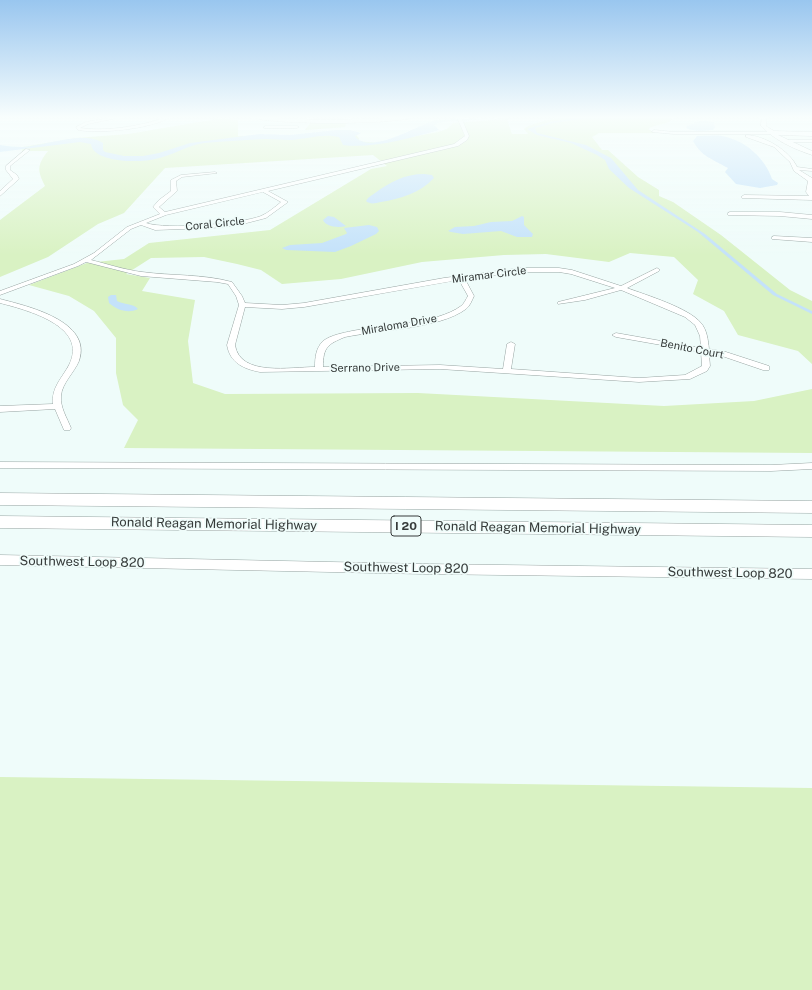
<!DOCTYPE html>
<style>
body{margin:0}
canvas{display:block;background:#effcfa}
</style>
<canvas width="812" height="990"></canvas>
<script>
const context = document.querySelector('canvas').getContext('2d');
context.lineJoin = 'round';
function fillPath(path, color) { context.fillStyle = color; context.fill(path, 'evenodd'); }
function stroke(path, color, width, dash) { context.strokeStyle = color; context.lineWidth = width; context.lineCap = dash ? 'butt' : 'round'; context.setLineDash(dash || []); context.stroke(path); }
function drawText(font, color, halo, rows, align = 'center') {
  context.font = font + ' "Public Sans",sans-serif'; context.lineWidth = 3.5; context.setLineDash([]); context.textBaseline = 'middle'; context.strokeStyle = halo; context.fillStyle = color; for (const [text, x, y, turn = 0] of rows) {
    context.save(); context.translate(x, y); context.rotate((+turn || 0) * Math.PI / 180); context.textAlign = isNaN(turn) ? turn : align; if (halo) context.strokeText(text, 0, 0); context.fillText(text, 0, 0); context.restore();
  }
}
fillPath(new Path2D(`
 M 558,117 L 674,117 C 668,126 657,123 648,129 L 655,133 L 599,133 L 592,137 L 602,150 L 608,150 L 638,177 L 659,190 L 659,196 L 673,202 L 721,235 L 790,290 L 812,301 L 812,364 L 798,351 L 738,335 L 724,311 L 693,294 L 698,280 L 674,257 L 630,253 L 609,262 L 546,254 L 504,255 L 422,262 L 341,279 L 282,284 L 261,270 L 237,264 L 204,257 L 151,258 L 126,274 L 150,278 L 142,291 L 195,300 L 188,341 L 193,383 L 225,394 L 418,393 L 664,406 L 754,401 L 812,389 L 812,453 L 124,448 L 138,420 L 123,405 L 116,373 L 116,338 L 94,311 L 69,296 L 29,285 L 87,263 L 124,259 L 149,243 L 270,230 L 371,169 L 387,166 L 373,155 L 165,168 L 124,213 L 98,224 L 48,257 L 0,277 L 0,220 L 45,186 C 37,170 37,165 48,151 L 22,151 L 23,147 L 76,138 L 128,134 L 223,118 L 238,120 L 238,136 L 355,134 L 359,138 L 358,141 L 378,143 L 438,132 L 447,129 L 453,123 L 507,119 L 512,134 L 528,134 L 524,129 L 530,125 Z
 M 311,122 L 347,122 L 345,127 L 305,130 Z
 M 0,777 L 812,788 L 812,990 L 0,990 Z`), '#d9f2c3');
fillPath(new Path2D(`
 M 513,117 L 442,122 L 434,125 L 439,130 C 411,138 372,149 343,145 L 339,137 C 322,133 307,139 290,140 C 282,140 274,139 266,139 C 246,140 225,141 204,143 C 187,145 172,156 155,159 C 141,163 93,163 91,144 L 80,142 L 0,152 L 0,145 C 7,146 15,147 22,147 C 43,146 85,130 103,143 L 103,150 L 105,152 L 124,156 L 143,156 L 159,153 L 190,143 L 260,134 L 290,135 L 336,130 L 350,130 L 361,133 L 355,136 C 368,156 419,125 435,120 Z
 M 582,117 L 594,117 L 553,123 L 535,128 L 537,133 L 586,145 L 611,158 L 638,190 L 705,234 L 777,294 L 812,311 L 812,314 L 773,295 L 698,232 L 629,188 L 609,169 L 605,160 L 597,155 L 571,143 L 537,135 L 527,129 L 550,122 Z
 M 699,121 L 708,121 L 714,122 L 715,127 L 713,130 C 704,131 695,132 686,128 L 687,126 Z
 M 697,136 C 705,136 714,135 722,136 C 745,140 765,158 772,179 L 778,183 L 777,185 L 760,188 L 736,184 L 725,172 L 728,168 L 726,167 C 711,158 702,157 693,141 Z
 M 424,174 L 432,175 L 434,178 C 420,193 400,199 381,202 C 375,203 371,205 366,201 C 368,197 371,196 375,193 C 390,182 405,174 424,174 Z
 M 328,216 L 334,217 L 346,226 C 338,228 326,227 323,220 Z
 M 522,216 L 524,217 L 524,225 L 533,234 L 532,237 L 517,237 L 501,231 L 463,234 L 451,232 L 448,231 L 455,227 L 474,226 L 491,222 L 512,221 Z
 M 369,225 L 377,227 L 379,231 L 376,234 L 351,246 L 335,252 L 286,250 L 282,248 L 290,245 L 322,243 L 346,234 L 347,233 L 344,228 Z
 M 111,295 L 116,295 L 117,301 C 124,305 133,303 138,309 C 128,314 117,310 109,303 L 108,297 Z`), '#c4e2fa');
const minor = new Path2D(`
 M 114,117 L 122,117 L 88,124 L 80,128 C 102,131 125,128 147,123 C 155,121 163,117 171,117 C 151,129 100,134 78,130 L 76,127 L 86,122 Z
 M 251,117 L 328,120 L 413,117 C 398,125 266,125 251,117 Z
 M 457,117 L 461,117 L 469,136 L 467,140 L 458,146 L 268,191 L 288,202 L 266,218 L 239,225 L 212,228 L 155,230 L 141,225 L 131,229 L 91,260 C 107,264 125,270 142,272 C 172,276 203,274 232,282 L 242,296 L 245,303 L 282,305 L 304,303 L 444,278 L 521,268 L 559,268 L 572,270 L 621,286 L 657,268 L 660,270 L 659,271 L 627,288 C 646,295 689,308 701,323 C 707,330 708,340 709,349 L 726,352 L 769,366 L 769,370 L 763,370 L 722,356 L 709,354 L 710,366 L 707,371 L 690,379 L 639,382 L 440,369 L 260,372 C 244,369 230,363 227,345 L 239,305 L 236,296 L 228,284 L 217,282 L 141,276 L 86,262 L 78,266 L 0,295 L 0,291 L 74,264 L 94,253 L 127,227 L 160,214 L 153,207 L 159,200 L 171,191 L 171,180 L 181,175 L 215,172 L 217,173 L 182,177 L 176,181 L 177,191 L 159,207 L 165,212 L 454,144 L 465,136 ZM 263,192 L 281,202 C 275,207 268,213 261,216 C 240,224 167,230 146,223 L 166,215 ZM 521,272 L 559,272 L 571,274 L 615,288 L 558,302 L 558,304 L 585,300 L 621,290 L 685,317 L 695,325 L 700,336 L 701,348 L 616,333 L 612,335 L 616,337 L 701,352 L 702,366 L 685,375 L 639,378 L 511,369 L 515,344 L 511,342 L 507,344 L 503,369 L 440,365 L 323,367 C 323,347 328,344 345,337 C 379,330 439,329 466,309 C 470,306 472,300 474,296 L 465,279 ZM 459,280 L 468,296 C 466,299 464,304 461,306 C 437,324 382,325 352,331 C 343,333 331,335 323,341 C 316,348 315,357 315,367 C 291,367 240,377 235,345 L 245,307 L 282,309 L 304,307 Z
 M 265,126 L 297,126 L 299,127 L 297,128 L 264,128 Z
 M 654,130 L 674,132 L 772,132 L 774,133 L 772,134 L 674,134 L 652,132 Z
 M 746,135 C 764,135 790,151 797,167 L 812,169 L 812,171 L 799,170 L 812,178 L 812,200 L 742,198 L 741,197 L 744,195 L 809,196 L 806,192 L 808,181 L 794,171 L 790,162 L 774,147 L 746,137 Z
 M 784,140 L 812,140 L 812,142 L 782,142 Z
 M 26,149 L 30,150 L 10,166 L 10,170 L 17,175 L 19,179 L 0,196 L 0,191 L 13,179 L 6,170 L 6,166 Z
 M 730,212 L 780,212 L 812,215 L 812,219 L 780,216 L 728,215 L 728,213 Z
 M 774,236 L 812,238 L 812,242 L 772,239 L 772,237 Z
 M 0,299 C 27,306 93,321 79,361 C 74,373 62,383 61,396 C 60,407 67,418 71,428 L 70,430 L 64,430 L 55,409 L 0,412 L 0,406 L 53,404 C 51,388 62,378 69,365 C 89,326 27,310 0,303 Z`);
const tertiary = new Path2D(`
 M 762,117 L 766,117 L 766,126 L 774,131 L 812,132 L 812,136 L 778,135 L 812,151 L 812,155 C 794,149 774,140 761,126 Z
 M 0,462 L 771,465 L 812,463 L 812,469 L 771,471 L 0,468 Z
 M 0,555 L 425,564 L 812,569 L 812,579 L 425,574 L 0,565 Z`);
const motorway = new Path2D(`
 M 0,493 L 812,501 L 812,513 L 0,505 Z
 M 0,516 L 812,525 L 812,537 L 0,528 Z`);
stroke(minor, '#97a4a2', 1);
stroke(tertiary, '#97a4a2', 1);
stroke(motorway, '#97a4a2', 1);
fillPath(minor, '#fff');
fillPath(tertiary, '#fff');
fillPath(motorway, '#fff');
const sky = context.createLinearGradient(0, 0, 0, 255);
sky.addColorStop(0, '#99c6ef');
sky.addColorStop(0.46, '#f8fefd');
sky.addColorStop(1, '#f8fefd00');
context.fillStyle = sky;
context.fillRect(0, 0, 812, 255);
drawText('11px', '#363b3a', '#effcfa', [
 ["Coral Circle",215,224,-6],
 ["Miramar Circle",489,275,-7],
 ["Miraloma Drive",399,325,-10],
 ["Benito Court",692,349,11],
 ["Serrano Drive",365,368,-1]
]);
for (const [x, y, w] of [
 [406,526,30]
]) { const box = new Path2D(); box.roundRect(x - w / 2, y - 10, w, 20, 3); context.fillStyle = '#effcfa'; context.fill(box); stroke(box, '#363b3a', 1); }
drawText('bold 12px', '#363b3a', null, [
 ["I 20",406,526]
]);
drawText('13px', '#363b3a', '#effcfa', [
 ["Ronald Reagan Memorial Highway",214,524,1],
 ["Ronald Reagan Memorial Highway",538,528,1],
 ["Southwest Loop 820",82,562,1],
 ["Southwest Loop 820",406,568,1],
 ["Southwest Loop 820",730,573,1]
]);
</script>
